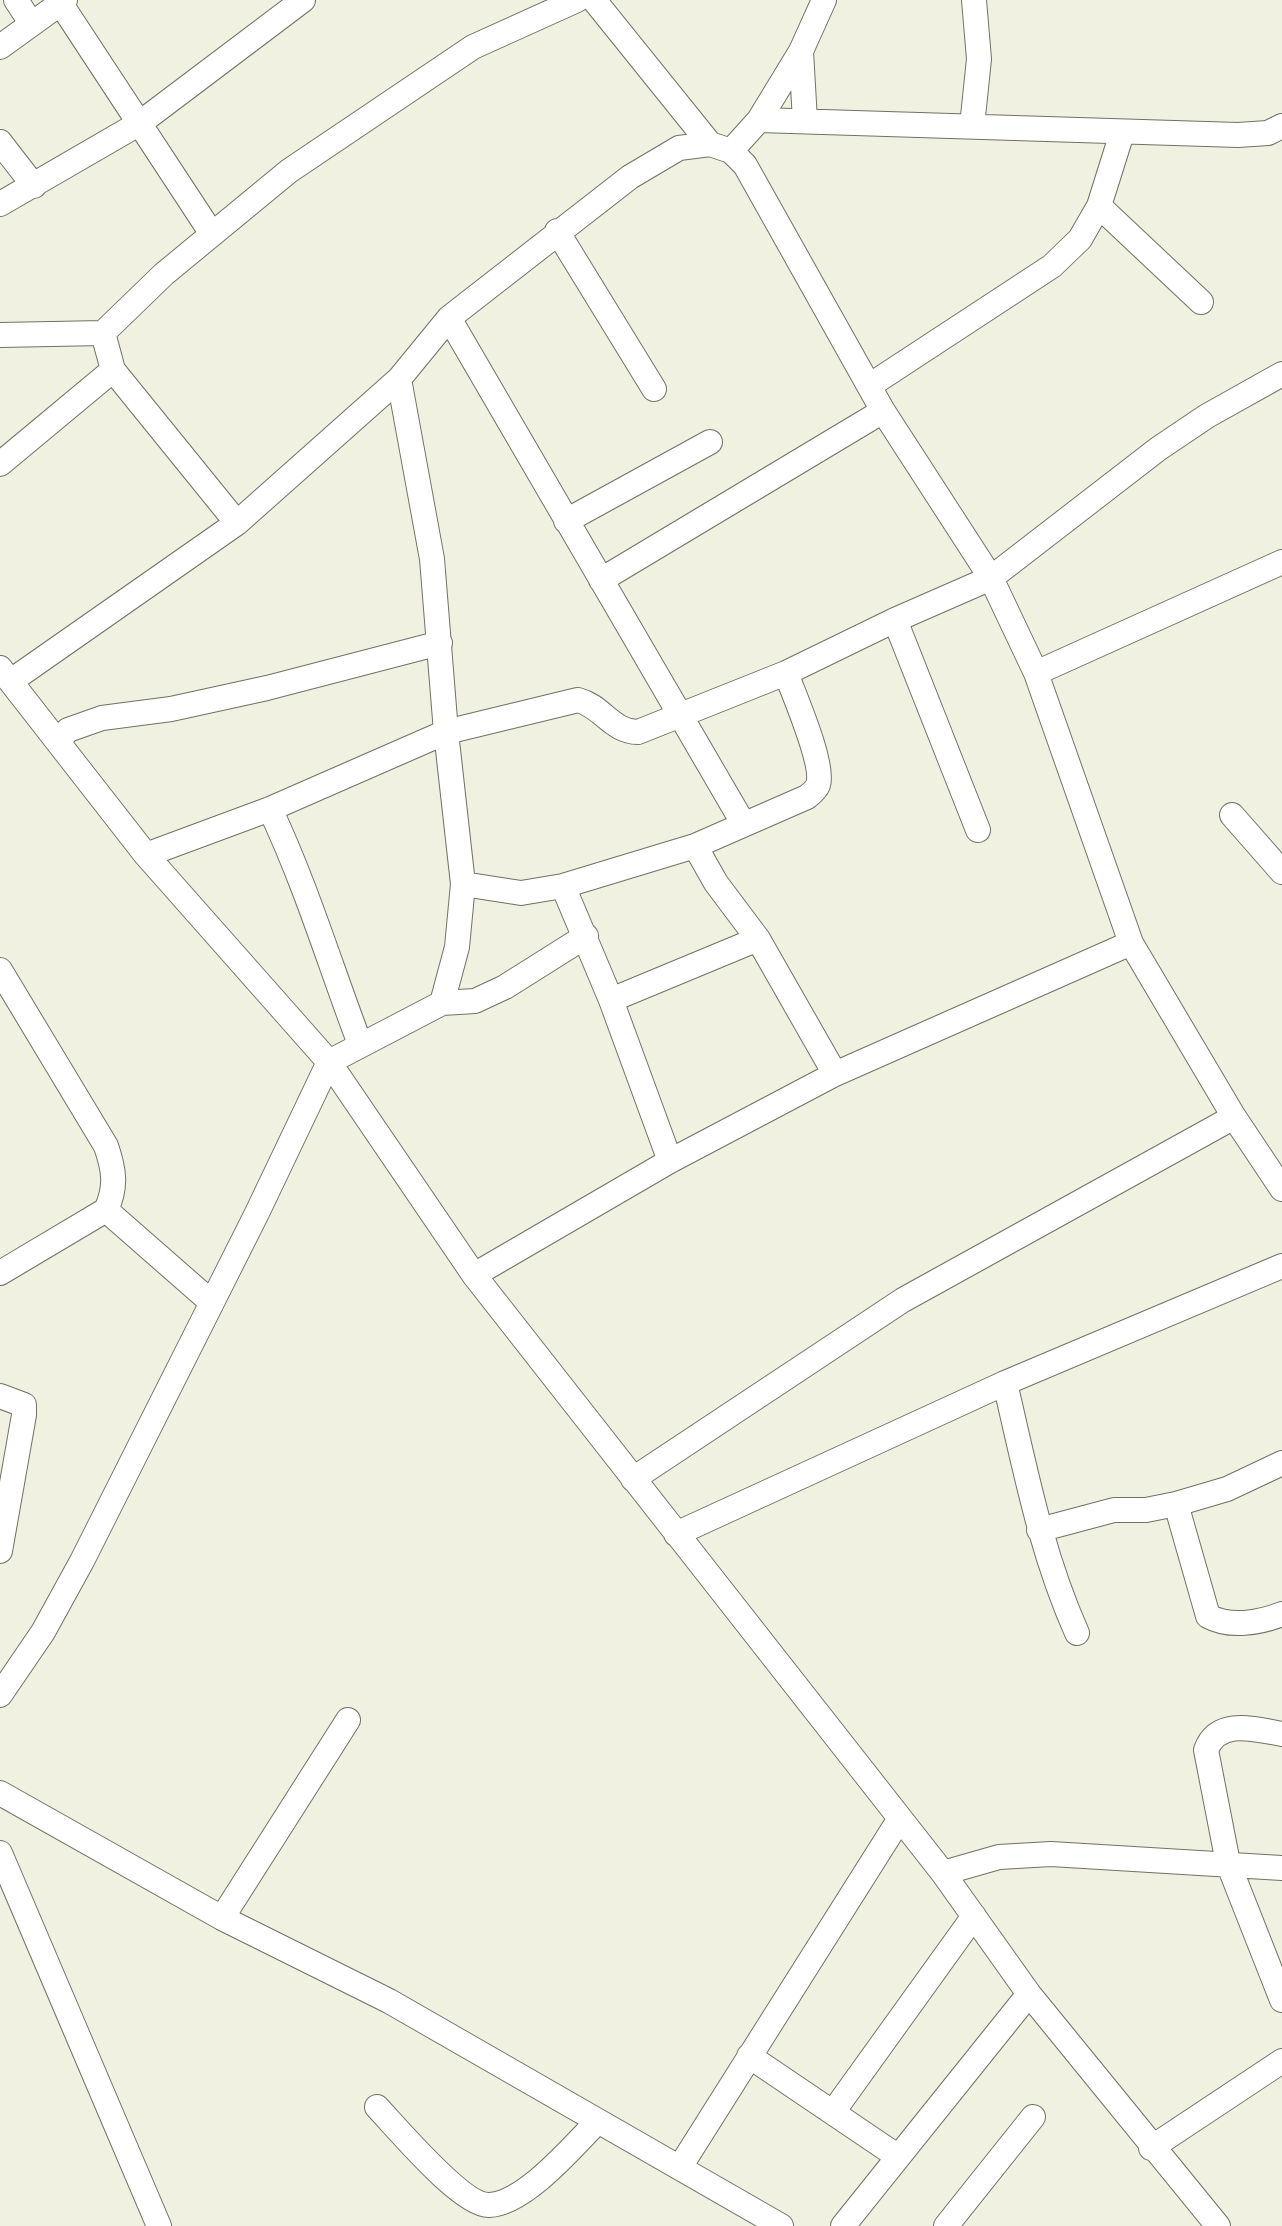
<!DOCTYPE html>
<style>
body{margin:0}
canvas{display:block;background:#f1f1e2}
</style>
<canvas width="1282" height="2226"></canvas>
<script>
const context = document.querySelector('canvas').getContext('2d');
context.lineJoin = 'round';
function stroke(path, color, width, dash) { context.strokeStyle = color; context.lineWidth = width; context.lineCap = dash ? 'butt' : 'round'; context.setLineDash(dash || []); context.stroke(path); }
const minor = new Path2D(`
 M 16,0 L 31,23
 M 594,0 L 710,144
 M 61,4 L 212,234
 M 0,47 L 65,0
 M 801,51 L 805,121
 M 759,120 L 801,51 L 824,0
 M 972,126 L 979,59 L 974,0
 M 0,142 L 34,186
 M 731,151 L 759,120 L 1238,135 L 1268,133 L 1282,126
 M 0,204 L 140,123 L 303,0
 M 1099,206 L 1201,302
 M 557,231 L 654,389
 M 449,318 L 743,823
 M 103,333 L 113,370 L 237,523
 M 0,335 L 103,333 L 164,274 L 289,171 L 473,47 L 577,0
 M 869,386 L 1052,266 L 1080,239 L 1099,206 L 1122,133
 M 0,464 L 113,370
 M 566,521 L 710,442
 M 601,580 L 883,411
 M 895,620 L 978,830
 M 0,668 L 146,855 L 329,1062 L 474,1275 L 943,1873 L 1029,1994 L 1218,2226
 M 1036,673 L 1282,562
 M 11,681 L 237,523 L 399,379 L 449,318 L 630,177 L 679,148 L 710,144 L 731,151 L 745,165 L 883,411 L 991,578 L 1036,673 L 1131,943 L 1234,1117 L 1282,1189
 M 59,740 L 68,730 L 102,718 L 171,709 L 267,688 L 440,643
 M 270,809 C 306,885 330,965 360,1044
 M 1232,815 L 1282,872
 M 695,846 L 716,883 L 758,939 L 835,1074
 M 146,855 L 270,809 L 446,732 L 578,700 C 602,706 612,732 638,732 L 786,673 L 895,620 L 991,578 L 1158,449 L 1207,416 L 1282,374
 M 463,884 L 521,893 L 563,886 L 695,846 L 807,797 C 812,793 816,790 818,785 C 825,765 794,695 786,673
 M 563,886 L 611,1000 L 670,1161
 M 0,970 L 106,1146 C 114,1169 117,1187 106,1210 L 0,1273
 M 611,1000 L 758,939
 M 442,1003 L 475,1001 L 505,987 L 586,936
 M 106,1210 L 211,1302
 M 474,1275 L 670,1161 L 835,1074 L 1131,943
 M 1005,1383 C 1025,1468 1041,1553 1077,1633
 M 0,1396 L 24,1405 L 24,1415 L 0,1551
 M 633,1479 L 903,1300 L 1234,1117
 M 1176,1504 L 1208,1616 C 1230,1628 1259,1623 1282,1614
 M 1039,1530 L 1114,1510 L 1146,1510 L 1176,1504 L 1227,1489 L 1282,1463
 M 676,1534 L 1005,1383 L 1282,1266
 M 0,1695 L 43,1632 L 82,1561 L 257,1213 L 329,1062 L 442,1003 L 457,947 L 463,884 L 446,732 L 432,559 L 399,379
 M 1282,1734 C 1254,1729 1218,1718 1206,1750 L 1228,1863 L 1282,2000
 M 0,1793 L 222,1918 L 389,2001 L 781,2226
 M 0,1853 L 159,2226
 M 943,1873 L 999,1857 L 1051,1854 L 1282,1868
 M 222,1918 L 348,1720
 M 749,2056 L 897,2156
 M 377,2107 C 397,2128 462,2206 489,2205 C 525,2204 574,2145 598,2121
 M 833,2112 L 974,1916
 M 1151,2148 L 1282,2061
 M 680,2167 L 899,1820
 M 843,2226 L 1029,1994
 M 946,2226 L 1033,2117`);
stroke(minor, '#717164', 26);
stroke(minor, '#fff', 24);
</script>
